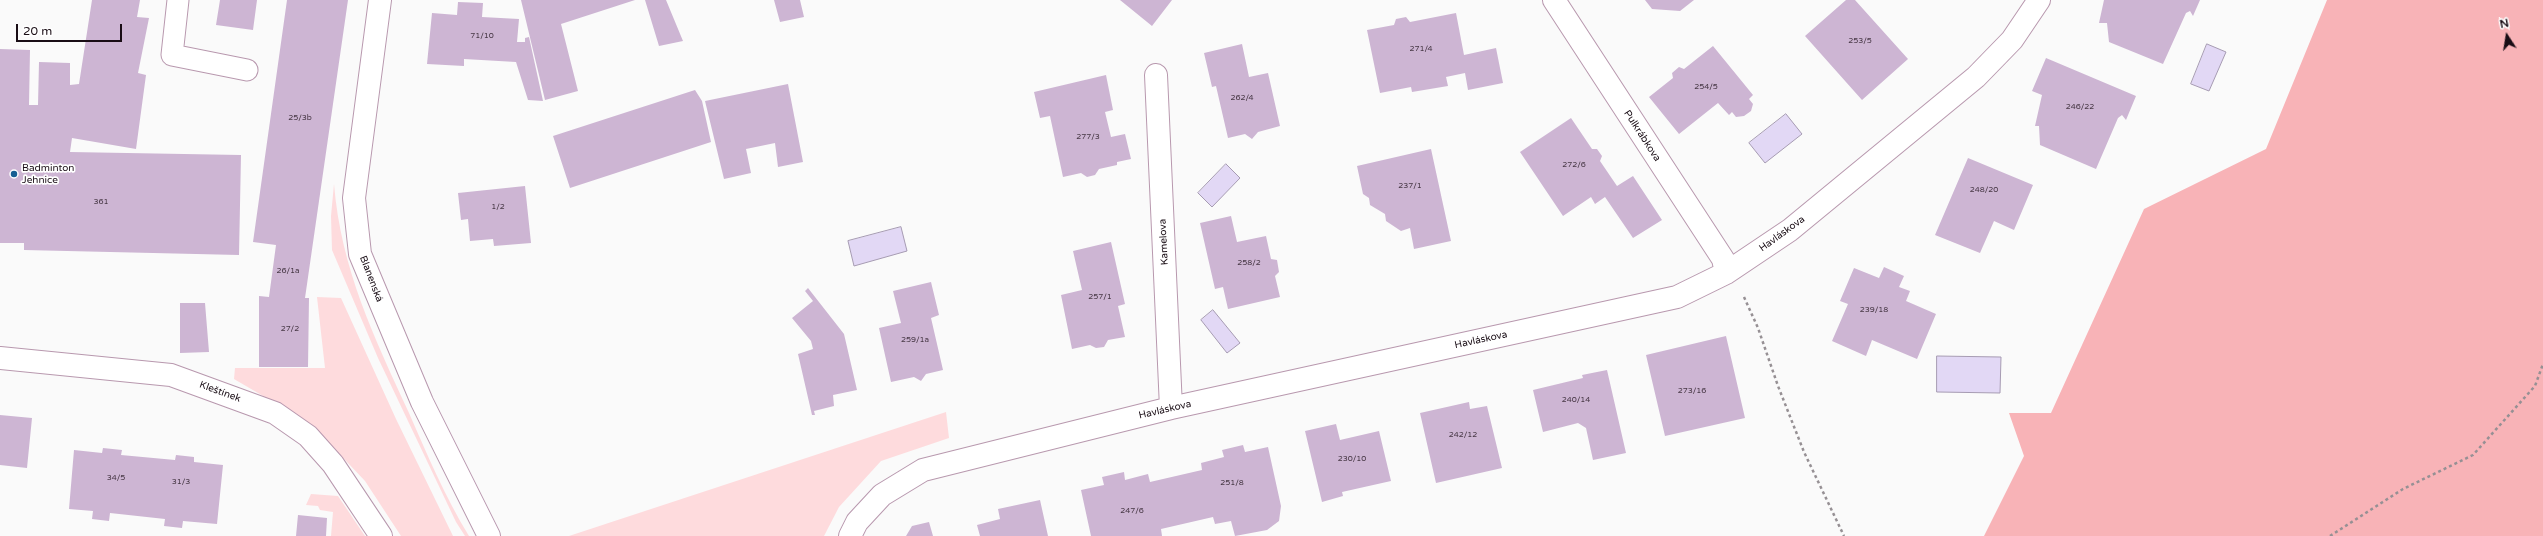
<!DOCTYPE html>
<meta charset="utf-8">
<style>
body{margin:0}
#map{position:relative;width:2543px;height:536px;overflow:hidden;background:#fafafa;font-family:"Varela Round",sans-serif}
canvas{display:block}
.north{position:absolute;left:2487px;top:16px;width:40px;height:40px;-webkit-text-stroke:3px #fff;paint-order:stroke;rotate:348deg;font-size:11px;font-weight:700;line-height:16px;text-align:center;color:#190d15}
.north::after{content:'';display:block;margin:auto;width:14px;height:18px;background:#190d15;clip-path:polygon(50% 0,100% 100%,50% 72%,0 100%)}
.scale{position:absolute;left:16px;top:24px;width:106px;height:18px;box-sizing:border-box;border:2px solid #190d15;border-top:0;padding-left:5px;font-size:12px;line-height:14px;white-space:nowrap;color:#190d15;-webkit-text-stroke:3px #fff;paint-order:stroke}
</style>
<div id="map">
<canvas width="2543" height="536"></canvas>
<div class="north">N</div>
<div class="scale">20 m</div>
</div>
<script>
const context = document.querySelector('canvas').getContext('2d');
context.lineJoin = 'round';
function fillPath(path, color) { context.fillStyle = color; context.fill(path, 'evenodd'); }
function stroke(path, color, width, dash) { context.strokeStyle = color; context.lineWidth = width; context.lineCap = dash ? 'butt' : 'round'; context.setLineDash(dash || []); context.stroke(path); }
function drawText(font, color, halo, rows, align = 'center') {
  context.font = font + ' "Varela Round",sans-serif'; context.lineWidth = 3.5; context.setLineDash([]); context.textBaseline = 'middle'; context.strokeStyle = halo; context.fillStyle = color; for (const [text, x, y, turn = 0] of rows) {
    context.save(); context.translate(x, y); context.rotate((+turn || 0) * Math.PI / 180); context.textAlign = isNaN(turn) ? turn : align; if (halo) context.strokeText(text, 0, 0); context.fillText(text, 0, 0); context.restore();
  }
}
fillPath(new Path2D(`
 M 334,184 C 341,269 374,337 409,413 C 427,454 445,497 469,536 L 465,536 L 456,522 L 378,358 L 332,250 L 331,216 Z
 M 317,297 L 341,298 L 396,419 L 453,536 L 401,536 L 365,481 L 311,424 L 234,379 L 235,368 L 325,368 Z
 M 946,412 L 949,438 L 881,461 L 839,507 L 824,536 L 569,536 Z
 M 311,494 L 338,496 L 365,536 L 331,536 L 333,512 L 320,510 L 318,506 L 306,505 Z`), '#fedbdd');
fillPath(new Path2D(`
 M 2327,0 L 2543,0 L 2543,536 L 1984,536 L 2024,456 L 2009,413 L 2051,413 L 2144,209 L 2266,149 Z`), '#f8b3b7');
const water = new Path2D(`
 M 2207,44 L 2226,52 L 2209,91 L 2191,84 Z
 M 1786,114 L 1802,134 L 1765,163 L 1749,143 Z
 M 1226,164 L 1240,178 L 1212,207 L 1198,193 Z
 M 901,227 L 907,251 L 854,266 L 848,241 Z
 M 1213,310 L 1240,343 L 1227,353 L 1201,320 Z
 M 1937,356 L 2001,357 L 2000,393 L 1937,392 Z`);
fillPath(water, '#e2d8f5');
stroke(water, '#a69bb2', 1);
fillPath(new Path2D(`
 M 92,0 L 140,0 L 137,17 L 149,18 L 138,73 L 146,75 L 136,149 L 72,138 L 70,152 L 241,155 L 239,255 L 24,250 L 24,243 L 0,243 L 0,49 L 30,50 L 29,105 L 38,105 L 39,62 L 70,63 L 70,85 L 79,84 Z
 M 220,0 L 257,0 L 253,30 L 216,25 Z
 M 287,0 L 348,0 L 305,298 L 309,298 L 308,367 L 259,367 L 259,296 L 269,297 L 276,245 L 253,242 Z
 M 521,0 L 635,0 L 561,24 L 578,91 L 545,100 Z
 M 645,0 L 666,0 L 683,41 L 659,46 Z
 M 774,0 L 800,0 L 804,17 L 780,22 Z
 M 1120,0 L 1172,0 L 1152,26 Z
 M 1645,0 L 1694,0 L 1680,11 L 1652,9 Z
 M 1846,0 L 1855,0 L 1908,59 L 1862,100 L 1805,36 Z
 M 2104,0 L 2200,0 L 2193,16 L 2190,11 L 2186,13 L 2163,64 L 2109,42 L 2107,23 L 2099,23 Z
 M 458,2 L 483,3 L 482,17 L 519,19 L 517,42 L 525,42 L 525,38 L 529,37 L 543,101 L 528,100 L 516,62 L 464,59 L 464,66 L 427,64 L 432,13 L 457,15 Z
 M 1456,13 L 1464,55 L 1496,48 L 1503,83 L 1468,90 L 1465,73 L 1446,77 L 1448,86 L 1412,92 L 1411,87 L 1380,93 L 1367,30 L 1394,25 L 1396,19 L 1406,17 L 1410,22 Z
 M 1242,44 L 1249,77 L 1268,73 L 1280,126 L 1258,132 L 1252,139 L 1245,134 L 1228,138 L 1216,86 L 1212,87 L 1204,53 Z
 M 1713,46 L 1753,95 L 1749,99 L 1753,104 L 1751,111 L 1744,116 L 1736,117 L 1732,112 L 1729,115 L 1718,103 L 1679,134 L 1649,97 L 1673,78 L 1672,73 L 1679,67 L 1684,69 Z
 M 2046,58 L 2136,96 L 2126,120 L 2122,115 L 2118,118 L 2096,169 L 2040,145 L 2039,126 L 2035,126 L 2042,95 L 2032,91 Z
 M 1106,75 L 1113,110 L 1105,112 L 1111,137 L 1125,134 L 1131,159 L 1117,162 L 1117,165 L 1099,169 L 1095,175 L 1087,177 L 1081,173 L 1063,177 L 1050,116 L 1040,118 L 1034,92 Z
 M 788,84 L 803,162 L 778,167 L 775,143 L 746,149 L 751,173 L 724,179 L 705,101 Z
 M 695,90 L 702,101 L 711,142 L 570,188 L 553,136 Z
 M 1571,118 L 1592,149 L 1597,149 L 1602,156 L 1600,161 L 1617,186 L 1633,176 L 1662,220 L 1633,238 L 1605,197 L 1595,204 L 1591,197 L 1563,216 L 1520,152 Z
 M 1431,149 L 1451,241 L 1414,249 L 1410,228 L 1401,231 L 1386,221 L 1385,214 L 1370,205 L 1369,198 L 1363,194 L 1357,166 Z
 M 1968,158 L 2033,185 L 2014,230 L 1994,221 L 1980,253 L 1935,235 Z
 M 525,186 L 531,243 L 494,246 L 493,239 L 470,241 L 468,219 L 461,220 L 458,193 Z
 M 1231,216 L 1237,242 L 1266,236 L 1271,259 L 1277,260 L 1279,272 L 1275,276 L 1280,297 L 1228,309 L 1223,287 L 1215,289 L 1200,223 Z
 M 1111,242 L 1125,304 L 1118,306 L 1125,337 L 1108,340 L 1104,347 L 1096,348 L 1090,345 L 1072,349 L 1061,295 L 1082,290 L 1073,251 Z
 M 1884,267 L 1904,276 L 1899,287 L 1910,291 L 1906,301 L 1936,314 L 1917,359 L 1872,340 L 1866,356 L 1832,341 L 1848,304 L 1840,301 L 1854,268 L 1879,278 Z
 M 931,282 L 939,315 L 931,318 L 943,370 L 926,374 L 921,381 L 914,377 L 891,382 L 879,328 L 901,323 L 893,291 Z
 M 808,288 L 844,334 L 857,390 L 833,395 L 834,406 L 814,411 L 815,415 L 812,415 L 798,354 L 813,349 L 811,341 L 792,318 L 813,301 L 805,291 Z
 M 180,303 L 205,303 L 209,352 L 180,353 Z
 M 1726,336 L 1745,418 L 1665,436 L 1646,355 Z
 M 1607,370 L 1626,453 L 1593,460 L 1586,428 L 1578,423 L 1543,432 L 1533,390 L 1583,378 L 1582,375 Z
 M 1469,402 L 1470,409 L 1487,406 L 1502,468 L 1436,483 L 1420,413 Z
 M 0,415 L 32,418 L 27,468 L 0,465 Z
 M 1336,424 L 1340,440 L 1379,431 L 1391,481 L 1342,492 L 1343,496 L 1322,502 L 1305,431 Z
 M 1243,445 L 1245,452 L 1268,447 L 1281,506 L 1279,521 L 1267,530 L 1235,536 L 1231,521 L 1215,524 L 1213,517 L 1161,529 L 1162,536 L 1091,536 L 1081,490 L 1104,485 L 1102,477 L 1124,472 L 1125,480 L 1148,474 L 1150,482 L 1202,470 L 1201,463 L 1224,457 L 1222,450 Z
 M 103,448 L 122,450 L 121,455 L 175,460 L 176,455 L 194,457 L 194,462 L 223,465 L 217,524 L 183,521 L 182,528 L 164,526 L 165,519 L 110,513 L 109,521 L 92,519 L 93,511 L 69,509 L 74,450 L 102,453 Z
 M 1040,500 L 1048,536 L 980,536 L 977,525 L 1000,519 L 998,509 Z
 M 298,515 L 327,518 L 326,536 L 296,536 Z
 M 929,522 L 933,536 L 906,536 L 912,526 Z`), '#cdb5d3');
const lane = new Path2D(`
 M 178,0 L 172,55 L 247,70`);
const street = new Path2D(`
 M 1554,0 L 1723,259 L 1726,273
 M 1156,75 L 1171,408
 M 0,358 L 171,375 L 275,413 L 308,436 L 333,464 L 381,536
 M 850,536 L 857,522 L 882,495 L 923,470 L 1171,408 L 1677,297 L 1726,273 L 1790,230 L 1976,77 L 2012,40 L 2039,0`);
const secondary = new Path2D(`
 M 380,0 L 354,198 L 360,254 L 422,402 L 489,536`);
stroke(lane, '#b898ae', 23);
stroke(street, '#b898ae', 24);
stroke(secondary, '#b898ae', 24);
stroke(new Path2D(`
 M 1744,297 L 1758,328 L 1778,386 L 1804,452 L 1844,536
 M 2330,536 L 2403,489 L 2473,455 L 2535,386 L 2543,364`), '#969094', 2.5, [3, 3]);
stroke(lane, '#fff', 21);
stroke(street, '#fff', 22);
stroke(secondary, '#fff', 22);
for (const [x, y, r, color] of [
 [14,174,4,"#175f93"]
]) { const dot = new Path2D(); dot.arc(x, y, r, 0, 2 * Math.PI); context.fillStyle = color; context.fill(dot); stroke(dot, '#fff', 1.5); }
drawText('8px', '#463744', null, [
 ["71/10",482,36],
 ["253/5",1860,41],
 ["271/4",1421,49],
 ["254/5",1706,87],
 ["262/4",1242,98],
 ["246/22",2080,107],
 ["25/3b",300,118],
 ["277/3",1088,137],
 ["272/6",1574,165],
 ["237/1",1410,186],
 ["248/20",1984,190],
 ["361",101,202],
 ["1/2",498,207],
 ["258/2",1249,263],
 ["26/1a",288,271],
 ["257/1",1100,297],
 ["239/18",1874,310],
 ["27/2",290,329],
 ["259/1a",915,340],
 ["273/16",1692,391],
 ["240/14",1576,400],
 ["242/12",1463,435],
 ["230/10",1352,459],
 ["34/5",116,478],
 ["31/3",181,482],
 ["251/8",1232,483],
 ["247/6",1132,511]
]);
drawText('10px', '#190d15', '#fff', [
 ["Pulkrábkova",1642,136,57],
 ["Havláskova",1782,234,-36],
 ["Kamelova",1164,242,-93],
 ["Blanenská",371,279,69],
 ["Havláskova",1481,340,-12],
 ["Kleštínek",220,392,20],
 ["Havláskova",1165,410,-13]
]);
drawText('10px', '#190d15', '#fff', [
 ["Badminton",22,168],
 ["Jehnice",22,180]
], 'left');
</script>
